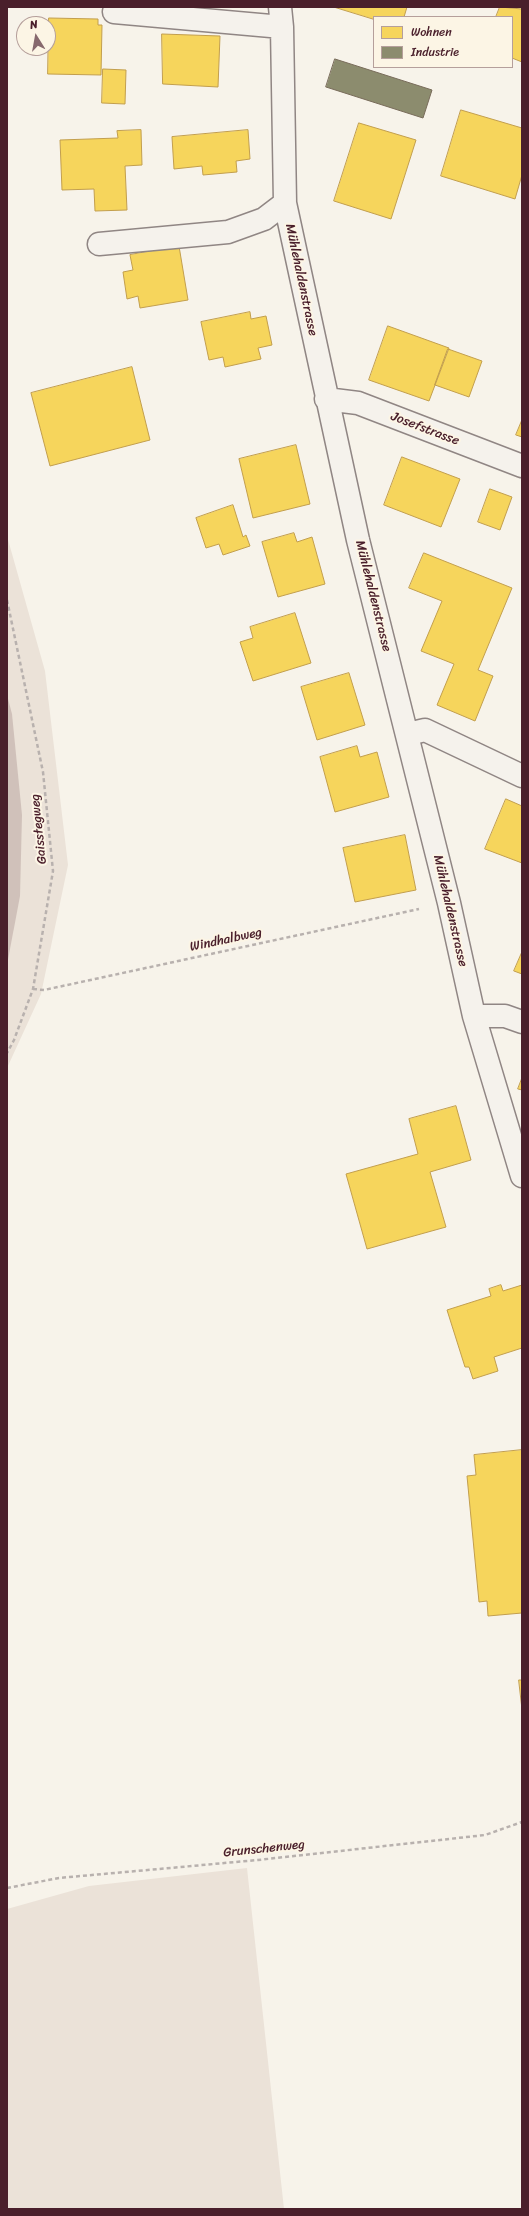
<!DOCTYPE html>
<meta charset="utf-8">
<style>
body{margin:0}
#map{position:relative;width:529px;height:2216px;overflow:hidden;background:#f7f3ea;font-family:Sriracha,sans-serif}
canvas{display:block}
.frame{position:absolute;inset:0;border:8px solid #4a1f2b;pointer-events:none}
.legend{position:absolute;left:373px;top:16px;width:140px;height:52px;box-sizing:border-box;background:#fcf5e5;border:1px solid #b59f9b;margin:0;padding:5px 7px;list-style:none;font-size:12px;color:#4a1f2b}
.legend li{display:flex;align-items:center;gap:8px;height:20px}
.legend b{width:20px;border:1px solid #b59f9b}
.north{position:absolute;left:16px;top:16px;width:40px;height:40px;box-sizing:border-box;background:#fcf5e5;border:1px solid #b59f9b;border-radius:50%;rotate:349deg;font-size:11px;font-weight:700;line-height:16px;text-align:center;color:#4a1f2b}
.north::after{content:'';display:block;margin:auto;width:14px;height:18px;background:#87696e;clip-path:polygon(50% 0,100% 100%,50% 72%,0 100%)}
</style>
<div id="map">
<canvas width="529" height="2216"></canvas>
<div class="frame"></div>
<ul class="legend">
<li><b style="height:11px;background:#f6d55c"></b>Wohnen</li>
<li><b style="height:11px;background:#8c8c6e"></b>Industrie</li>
</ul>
<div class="north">N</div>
</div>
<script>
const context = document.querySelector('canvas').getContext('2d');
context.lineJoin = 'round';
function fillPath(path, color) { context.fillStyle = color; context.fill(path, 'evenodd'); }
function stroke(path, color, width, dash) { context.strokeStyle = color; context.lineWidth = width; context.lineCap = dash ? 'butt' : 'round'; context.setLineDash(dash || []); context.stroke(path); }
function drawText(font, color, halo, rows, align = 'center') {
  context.font = font + ' Sriracha,sans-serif'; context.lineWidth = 4; context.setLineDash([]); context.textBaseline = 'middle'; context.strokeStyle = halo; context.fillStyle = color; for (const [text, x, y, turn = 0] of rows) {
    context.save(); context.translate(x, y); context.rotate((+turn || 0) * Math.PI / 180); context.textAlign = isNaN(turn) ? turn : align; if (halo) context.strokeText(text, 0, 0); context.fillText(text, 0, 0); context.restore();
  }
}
fillPath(new Path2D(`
 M 7,536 L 45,671 L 68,865 L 41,994 L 7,1068 Z
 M 247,1868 L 284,2209 L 7,2209 L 7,1909 L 89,1886 Z`), '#ebe2d8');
fillPath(new Path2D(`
 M 7,695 L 12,714 L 22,815 L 20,896 L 7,965 Z`), '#d0c1ba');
const homes = new Path2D(`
 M 334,7 L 407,7 L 404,17 L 374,17 L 374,19 Z
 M 500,7 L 522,9 L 522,62 L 512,58 L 512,17 L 496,17 Z
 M 49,18 L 98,19 L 98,25 L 102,25 L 101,75 L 48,74 Z
 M 162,34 L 220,36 L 218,87 L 163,84 Z
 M 103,69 L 126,70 L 125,104 L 102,103 Z
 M 461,110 L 522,128 L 522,175 L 515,199 L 441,176 Z
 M 359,123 L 416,140 L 391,219 L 334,201 Z
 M 141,130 L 142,165 L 125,166 L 127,210 L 95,211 L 94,189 L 62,190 L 60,140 L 118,138 L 117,131 Z
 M 248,130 L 250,159 L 236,161 L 237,172 L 203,175 L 202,166 L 174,169 L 172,137 Z
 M 179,246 L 188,300 L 140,308 L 138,296 L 127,299 L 123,272 L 133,270 L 130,255 Z
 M 250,312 L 251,319 L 266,316 L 272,345 L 258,348 L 261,359 L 225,367 L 223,357 L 209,360 L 201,322 Z
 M 388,326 L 449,348 L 429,401 L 369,380 Z
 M 448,349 L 482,361 L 469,397 L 435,385 Z
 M 132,367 L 150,440 L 50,466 L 31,393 Z
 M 522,420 L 522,437 L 516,435 Z
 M 296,445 L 310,504 L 253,518 L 239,459 Z
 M 402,457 L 460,479 L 441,527 L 384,505 Z
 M 490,489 L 512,497 L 500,530 L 478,522 Z
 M 233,505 L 243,537 L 246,535 L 250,546 L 223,555 L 219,544 L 206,548 L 196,518 Z
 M 294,533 L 297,542 L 312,537 L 325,584 L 278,597 L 262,542 Z
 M 424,553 L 512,588 L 478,670 L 493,676 L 475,721 L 437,705 L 454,664 L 421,651 L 442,601 L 409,588 Z
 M 295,613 L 311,663 L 253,681 L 240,642 L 253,638 L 250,627 Z
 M 349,673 L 365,725 L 317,740 L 301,687 Z
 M 357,746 L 360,757 L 377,752 L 389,797 L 335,812 L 320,757 Z
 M 506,799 L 522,806 L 522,863 L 485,849 Z
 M 405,835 L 416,890 L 355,902 L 343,848 Z
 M 522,952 L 522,974 L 514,971 Z
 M 522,1078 L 522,1090 L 518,1089 Z
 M 456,1106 L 471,1160 L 430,1172 L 446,1227 L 367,1249 L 346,1174 L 418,1154 L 409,1119 Z
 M 501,1285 L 503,1291 L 522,1285 L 522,1348 L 494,1357 L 498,1371 L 473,1379 L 469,1367 L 465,1367 L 447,1310 L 491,1296 L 489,1289 Z
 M 522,1450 L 522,1613 L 488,1616 L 487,1601 L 479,1602 L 467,1476 L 476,1475 L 474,1455 Z
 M 519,1680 L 522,1680 L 522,1709 Z`);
fillPath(homes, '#f6d55c');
stroke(homes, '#c29e4d', 1);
const industry = new Path2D(`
 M 335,59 L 432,90 L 423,118 L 326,87 Z`);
fillPath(industry, '#8c8c6e');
stroke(industry, '#786b5a', 1);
const minor = new Path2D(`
 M 280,7 L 282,27 L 285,203 L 358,540 L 449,903 L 474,1016 L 522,1176
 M 114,12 L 282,27
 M 99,244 L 228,232 L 264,219 L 285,203
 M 326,399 L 358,403 L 522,466
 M 408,734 L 425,730 L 522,776
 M 474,1016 L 505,1016 L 522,1022`);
stroke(minor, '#908684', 25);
stroke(new Path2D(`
 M 7,600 L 43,772 L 53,871 L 33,989 L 14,1040 L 7,1053
 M 33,989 L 44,990 L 419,909
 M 7,1888 L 59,1878 L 258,1860 L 485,1835 L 522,1822`), '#b8b1ae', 2.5, [4, 3]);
stroke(minor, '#f5f2ec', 22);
drawText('13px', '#4a1f2b', '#fcf5e5', [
 ["Mühlehaldenstrasse",301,280,78],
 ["Josefstrasse",425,429,21],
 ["Mühlehaldenstrasse",373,596,76],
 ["Gaisstegweg",39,829,-96],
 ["Mühlehaldenstrasse",450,911,77],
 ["Windhalbweg",226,940,-12],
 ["Grunschenweg",264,1849,-6]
]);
</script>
